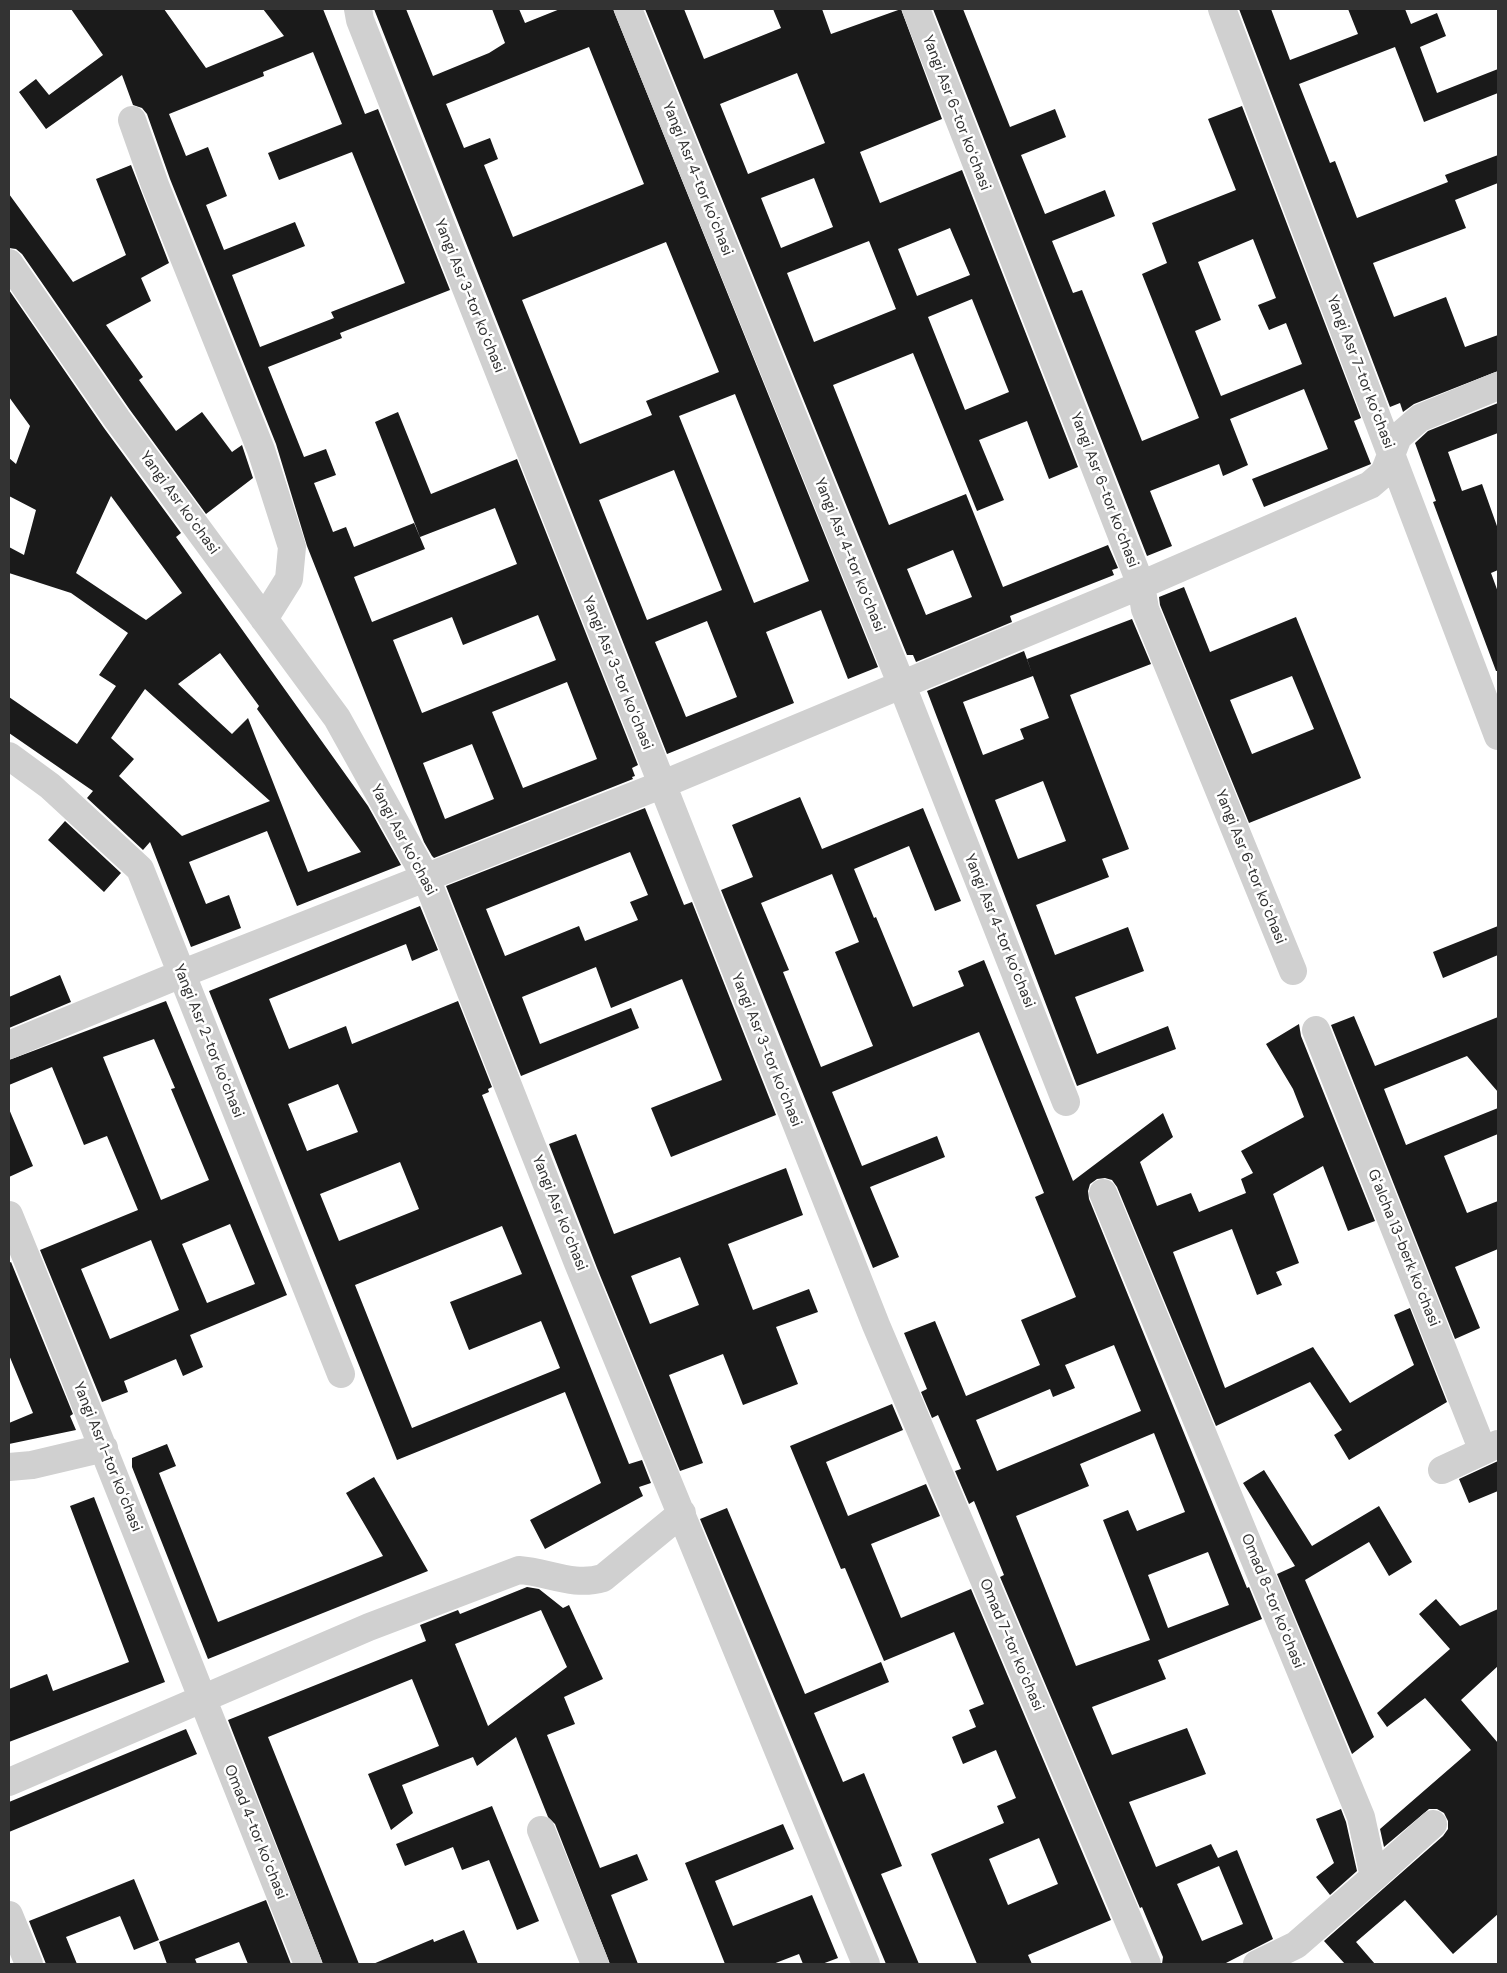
<!DOCTYPE html>
<meta charset="utf-8">
<style>
body{margin:0}
#map{position:relative;width:1507px;height:1973px;overflow:hidden;background:#fff;font-family:"DM Sans",sans-serif}
canvas{display:block}
.frame{position:absolute;inset:0;border:10px solid #333;pointer-events:none}
</style>
<div id="map">
<canvas width="1507" height="1973"></canvas>
<div class="frame"></div>
</div>
<script>
const context = document.querySelector('canvas').getContext('2d');
context.lineJoin = 'round';
function fillPath(path, color) { context.fillStyle = color; context.fill(path, 'evenodd'); }
function stroke(path, color, width, dash) { context.strokeStyle = color; context.lineWidth = width; context.lineCap = dash ? 'butt' : 'round'; context.setLineDash(dash || []); context.stroke(path); }
function drawText(font, color, halo, rows, align = 'center') {
  context.font = font + ' "DM Sans",sans-serif'; context.lineWidth = 5; context.setLineDash([]); context.textBaseline = 'middle'; context.strokeStyle = halo; context.fillStyle = color; for (const [text, x, y, turn = 0] of rows) {
    context.save(); context.translate(x, y); context.rotate((+turn || 0) * Math.PI / 180); context.textAlign = isNaN(turn) ? turn : align; if (halo) context.strokeText(text, 0, 0); context.fillText(text, 0, 0); context.restore();
  }
}
fillPath(new Path2D(`
 M 71,9 L 164,9 L 206,68 L 284,36 L 263,9 L 323,9 L 365,114 L 378,109 L 450,290 L 340,333 L 342,338 L 268,367 L 304,457 L 326,449 L 336,475 L 314,483 L 333,532 L 346,527 L 354,547 L 414,523 L 425,549 L 354,577 L 372,622 L 517,564 L 495,508 L 420,537 L 375,422 L 398,412 L 431,494 L 517,459 L 638,765 L 632,768 L 635,776 L 632,777 L 633,779 L 434,858 L 432,856 L 424,842 L 307,546 L 276,444 L 170,179 L 147,114 L 142,108 L 133,105 L 122,75 L 46,129 L 19,92 L 36,79 L 49,95 L 103,55 ZM 313,52 L 342,124 L 268,153 L 279,180 L 352,152 L 405,283 L 331,312 L 334,318 L 260,347 L 232,275 L 305,246 L 295,222 L 224,250 L 206,205 L 227,196 L 208,147 L 186,156 L 169,114 L 264,76 L 263,72 ZM 538,615 L 556,660 L 422,713 L 393,640 L 452,617 L 463,645 ZM 567,682 L 597,759 L 523,788 L 492,712 ZM 472,744 L 494,799 L 445,819 L 423,763 Z
 M 374,9 L 406,9 L 433,76 L 489,53 L 505,43 L 492,9 L 519,9 L 525,23 L 560,9 L 613,9 L 878,667 L 848,679 L 821,610 L 766,632 L 794,703 L 667,754 ZM 589,47 L 644,184 L 513,237 L 484,165 L 498,159 L 490,138 L 464,148 L 446,104 ZM 666,242 L 719,372 L 646,401 L 652,415 L 580,444 L 522,300 ZM 735,394 L 809,581 L 754,603 L 679,416 ZM 674,470 L 722,590 L 647,620 L 599,500 ZM 707,621 L 737,697 L 686,717 L 655,642 Z
 M 645,9 L 684,9 L 704,59 L 781,28 L 773,9 L 822,9 L 831,34 L 901,9 L 942,119 L 860,152 L 880,203 L 962,170 L 1078,467 L 1049,479 L 1027,421 L 979,440 L 1004,500 L 977,511 L 913,353 L 833,385 L 889,525 L 966,494 L 1003,587 L 1108,545 L 1118,568 L 1112,570 L 1114,575 L 1010,616 L 1012,622 L 916,662 L 913,655 L 907,655 ZM 797,73 L 825,143 L 748,174 L 720,104 ZM 814,178 L 833,227 L 781,248 L 761,198 ZM 950,228 L 970,275 L 917,296 L 898,249 ZM 869,241 L 896,309 L 814,342 L 787,273 ZM 972,299 L 1009,392 L 965,410 L 928,317 ZM 953,550 L 972,597 L 926,615 L 907,569 Z
 M 933,9 L 963,9 L 1010,127 L 1055,109 L 1066,137 L 1021,155 L 1045,214 L 1105,190 L 1115,216 L 1052,241 L 1073,293 L 1082,290 L 1142,441 L 1199,418 L 1142,274 L 1167,263 L 1152,223 L 1236,190 L 1208,119 L 1242,106 L 1361,418 L 1354,421 L 1371,464 L 1264,507 L 1252,479 L 1328,449 L 1304,389 L 1230,419 L 1248,465 L 1223,476 L 1219,464 L 1150,491 L 1172,546 L 1147,556 ZM 1253,239 L 1276,298 L 1258,305 L 1269,330 L 1286,323 L 1302,364 L 1221,396 L 1195,331 L 1221,320 L 1198,262 Z
 M 1239,9 L 1271,9 L 1290,60 L 1358,34 L 1348,9 L 1405,9 L 1411,24 L 1437,13 L 1446,36 L 1420,47 L 1437,93 L 1498,69 L 1498,93 L 1424,122 L 1395,47 L 1299,84 L 1330,163 L 1335,161 L 1357,218 L 1448,182 L 1445,175 L 1498,155 L 1498,183 L 1455,200 L 1466,228 L 1373,263 L 1394,317 L 1446,297 L 1465,347 L 1498,335 L 1498,371 L 1414,404 L 1403,412 L 1400,403 L 1390,407 Z
 M 131,165 L 169,263 L 141,278 L 151,301 L 106,325 L 143,377 L 139,380 L 176,431 L 202,412 L 232,452 L 242,445 L 253,478 L 206,514 L 130,410 L 22,254 L 16,249 L 9,248 L 9,194 L 73,282 L 126,255 L 96,179 Z
 M 9,290 L 104,428 L 181,533 L 176,537 L 368,806 L 401,865 L 297,906 L 267,831 L 189,862 L 206,904 L 229,895 L 241,928 L 191,947 L 150,842 L 143,850 L 87,798 L 93,791 L 9,733 L 9,697 L 77,744 L 116,686 L 99,675 L 128,633 L 71,593 L 9,573 L 9,547 L 24,555 L 36,510 L 9,496 L 9,458 L 16,464 L 30,426 L 9,397 ZM 111,496 L 182,593 L 146,620 L 76,573 ZM 220,653 L 259,706 L 257,709 L 361,852 L 308,872 L 248,718 L 232,734 L 178,684 ZM 145,689 L 270,801 L 182,836 L 119,776 L 134,759 L 111,738 Z
 M 1498,403 L 1498,433 L 1448,452 L 1462,491 L 1482,484 L 1498,529 L 1498,570 L 1491,573 L 1498,592 L 1498,671 L 1496,671 L 1433,502 L 1436,501 L 1415,443 L 1428,431 Z
 M 1184,587 L 1210,652 L 1296,617 L 1361,778 L 1249,823 L 1160,605 L 1159,597 ZM 1292,676 L 1314,729 L 1252,754 L 1230,700 Z
 M 1132,619 L 1151,664 L 1070,695 L 1129,849 L 1102,859 L 1109,877 L 1036,905 L 1055,955 L 1128,927 L 1144,971 L 1075,997 L 1097,1054 L 1168,1026 L 1176,1049 L 1077,1086 L 927,691 L 1024,651 L 1033,676 L 1027,659 ZM 1033,676 L 1049,718 L 1020,729 L 1024,739 L 983,755 L 963,702 ZM 1043,781 L 1066,841 L 1018,859 L 995,800 Z
 M 800,797 L 822,849 L 923,808 L 961,901 L 935,911 L 909,846 L 854,869 L 874,918 L 876,917 L 913,1007 L 964,986 L 958,971 L 984,960 L 1073,1181 L 1163,1113 L 1173,1137 L 1140,1162 L 1157,1206 L 1191,1193 L 1199,1212 L 1246,1193 L 1241,1179 L 1253,1173 L 1241,1151 L 1304,1117 L 1293,1089 L 1266,1044 L 1299,1024 L 1301,1036 L 1375,1221 L 1348,1231 L 1323,1166 L 1273,1194 L 1299,1263 L 1276,1272 L 1282,1285 L 1257,1295 L 1232,1229 L 1173,1252 L 1225,1388 L 1313,1347 L 1350,1403 L 1414,1365 L 1394,1315 L 1410,1308 L 1447,1402 L 1349,1460 L 1334,1435 L 1342,1430 L 1310,1382 L 1216,1426 L 1117,1187 L 1112,1180 L 1105,1178 L 1097,1179 L 1090,1184 L 1088,1191 L 1089,1199 L 1247,1588 L 1249,1587 L 1262,1619 L 1158,1660 L 1166,1679 L 1092,1707 L 1112,1755 L 1187,1728 L 1206,1774 L 1129,1802 L 1156,1867 L 1211,1844 L 1218,1858 L 1237,1850 L 1273,1939 L 1224,1964 L 1162,1964 L 1163,1957 L 1142,1907 L 1140,1908 L 1000,1577 L 1004,1575 L 974,1501 L 969,1504 L 955,1471 L 961,1469 L 938,1415 L 932,1418 L 921,1392 L 927,1389 L 904,1333 L 935,1321 L 966,1396 L 1040,1365 L 1021,1320 L 1076,1297 L 1035,1197 L 1044,1193 L 979,1032 L 832,1092 L 862,1166 L 937,1136 L 945,1157 L 870,1187 L 899,1257 L 873,1268 L 721,890 L 753,877 L 732,825 ZM 832,874 L 859,942 L 835,952 L 873,1046 L 821,1067 L 783,972 L 789,970 L 761,903 ZM 1114,1345 L 1141,1411 L 997,1471 L 976,1420 L 1050,1389 L 1053,1397 L 1075,1388 L 1065,1365 ZM 1154,1433 L 1185,1512 L 1137,1531 L 1128,1510 L 1103,1520 L 1150,1640 L 1076,1666 L 1016,1516 L 1089,1486 L 1080,1464 ZM 1208,1552 L 1229,1605 L 1168,1628 L 1148,1575 ZM 1219,1866 L 1243,1924 L 1202,1941 L 1177,1884 Z
 M 645,808 L 684,905 L 692,902 L 776,1115 L 671,1157 L 651,1108 L 722,1080 L 682,979 L 611,1008 L 596,967 L 522,997 L 540,1044 L 631,1008 L 639,1028 L 521,1076 L 446,886 ZM 630,852 L 648,895 L 630,902 L 638,920 L 585,941 L 579,926 L 505,956 L 486,909 Z
 M 65,821 L 121,873 L 104,892 L 48,840 Z
 M 420,906 L 438,950 L 412,961 L 406,944 L 269,999 L 289,1049 L 346,1026 L 352,1044 L 458,1001 L 492,1087 L 488,1089 L 489,1092 L 482,1095 L 629,1464 L 642,1460 L 651,1483 L 639,1487 L 643,1496 L 545,1549 L 530,1520 L 601,1483 L 565,1392 L 397,1460 L 209,991 ZM 338,1084 L 358,1132 L 307,1151 L 288,1104 ZM 400,1162 L 419,1209 L 339,1241 L 320,1194 ZM 502,1226 L 522,1274 L 450,1302 L 469,1350 L 541,1321 L 560,1368 L 412,1428 L 355,1285 Z
 M 1498,926 L 1498,955 L 1443,978 L 1433,952 Z
 M 60,975 L 71,1002 L 9,1028 L 9,997 Z
 M 166,1001 L 287,1295 L 190,1335 L 203,1367 L 183,1376 L 176,1359 L 124,1381 L 128,1392 L 102,1402 L 40,1250 L 138,1210 L 107,1136 L 84,1145 L 52,1067 L 9,1085 L 9,1060 ZM 154,1039 L 175,1088 L 171,1089 L 209,1180 L 161,1200 L 103,1057 ZM 230,1224 L 255,1284 L 207,1303 L 182,1244 ZM 151,1240 L 179,1310 L 110,1339 L 81,1269 Z
 M 1354,1016 L 1375,1066 L 1498,1017 L 1498,1092 L 1467,1056 L 1384,1089 L 1406,1145 L 1498,1108 L 1498,1134 L 1444,1156 L 1467,1213 L 1498,1201 L 1498,1249 L 1455,1267 L 1480,1328 L 1455,1339 L 1331,1025 Z
 M 9,1109 L 33,1166 L 9,1177 Z
 M 576,1134 L 614,1234 L 786,1168 L 803,1215 L 728,1244 L 753,1310 L 809,1289 L 818,1312 L 776,1327 L 798,1384 L 743,1405 L 723,1354 L 669,1375 L 703,1463 L 680,1471 L 597,1268 L 549,1144 ZM 680,1257 L 699,1305 L 650,1324 L 631,1276 Z
 M 11,1262 L 73,1414 L 70,1416 L 76,1430 L 9,1444 L 9,1423 L 33,1413 L 9,1355 L 9,1263 Z
 M 892,1404 L 903,1430 L 826,1462 L 848,1516 L 926,1484 L 940,1516 L 871,1544 L 901,1618 L 971,1589 L 1111,1920 L 1028,1955 L 1032,1964 L 977,1964 L 931,1854 L 1004,1823 L 997,1806 L 1016,1798 L 996,1750 L 963,1764 L 952,1737 L 976,1727 L 969,1710 L 984,1704 L 954,1632 L 884,1661 L 845,1568 L 841,1569 L 790,1446 ZM 1039,1838 L 1058,1884 L 1008,1905 L 989,1859 Z
 M 167,1444 L 176,1466 L 159,1473 L 218,1622 L 383,1556 L 346,1493 L 374,1477 L 428,1571 L 208,1659 L 132,1467 L 132,1458 Z
 M 1498,1461 L 1498,1491 L 1469,1503 L 1459,1479 Z
 M 1264,1470 L 1312,1546 L 1379,1506 L 1412,1562 L 1389,1576 L 1369,1542 L 1305,1580 L 1374,1737 L 1352,1754 L 1277,1574 L 1295,1566 L 1243,1483 Z
 M 94,1497 L 165,1682 L 9,1742 L 9,1689 L 47,1674 L 53,1691 L 129,1662 L 70,1506 Z
 M 727,1508 L 805,1694 L 881,1662 L 889,1682 L 814,1713 L 843,1782 L 864,1773 L 902,1866 L 881,1874 L 919,1964 L 886,1964 L 821,1809 L 700,1519 Z
 M 527,1587 L 539,1589 L 563,1608 L 569,1605 L 603,1679 L 564,1697 L 575,1724 L 547,1735 L 600,1868 L 637,1854 L 648,1880 L 611,1895 L 638,1964 L 610,1964 L 555,1824 L 548,1817 L 516,1737 L 477,1766 L 473,1757 L 402,1785 L 413,1813 L 391,1830 L 368,1774 L 439,1746 L 412,1679 L 268,1737 L 359,1964 L 323,1964 L 228,1720 L 426,1641 L 420,1625 L 458,1610 L 460,1614 ZM 541,1610 L 567,1667 L 488,1726 L 455,1644 Z
 M 1436,1599 L 1460,1626 L 1498,1609 L 1498,1666 L 1461,1700 L 1498,1743 L 1498,1914 L 1453,1954 L 1405,1900 L 1356,1942 L 1375,1964 L 1345,1964 L 1324,1941 L 1443,1836 L 1448,1829 L 1448,1821 L 1444,1813 L 1437,1809 L 1429,1809 L 1384,1847 L 1380,1829 L 1471,1750 L 1425,1698 L 1387,1727 L 1377,1713 L 1450,1649 L 1419,1614 Z
 M 186,1729 L 197,1754 L 9,1832 L 9,1802 Z
 M 492,1806 L 539,1921 L 517,1930 L 489,1860 L 462,1870 L 453,1847 L 405,1866 L 396,1844 Z
 M 1341,1809 L 1346,1822 L 1357,1871 L 1330,1895 L 1316,1877 L 1334,1863 L 1316,1819 Z
 M 783,1824 L 794,1849 L 715,1881 L 733,1926 L 812,1895 L 838,1958 L 822,1964 L 803,1964 L 799,1954 L 773,1964 L 725,1964 L 685,1863 Z
 M 134,1879 L 159,1940 L 134,1950 L 120,1916 L 66,1937 L 77,1964 L 46,1964 L 29,1921 Z
 M 266,1900 L 291,1964 L 248,1964 L 239,1942 L 195,1959 L 197,1964 L 167,1964 L 159,1942 Z
 M 464,1930 L 478,1964 L 373,1964 L 433,1939 L 434,1942 Z`), '#1a1a1a');
stroke(new Path2D(`
 M 358,9 L 360,20 L 876,1325 L 1147,1964
 M 628,9 L 901,683 L 1066,1102
 M 916,9 L 1141,585 L 1145,609 L 1293,971
 M 1222,9 L 1498,736
 M 132,120 L 155,185 L 261,450 L 292,547 L 289,579 L 264,619
 M 9,263 L 117,419 L 337,718 L 426,878 L 578,1263 L 866,1964
 M 9,756 L 50,786 L 140,869 L 341,1374
 M 1316,1030 L 1483,1451 L 1498,1444
 M 9,1045 L 181,974 L 661,785 L 1141,585 L 1370,485 L 1384,473 L 1398,437 L 1420,418 L 1498,386
 M 1103,1193 L 1361,1817 L 1374,1877 L 1296,1945 L 1257,1964
 M 9,1215 C 111,1464 208,1715 308,1964
 M 9,1467 L 32,1465 L 104,1448
 M 1442,1470 L 1483,1451
 M 9,1782 L 369,1627 L 519,1570 C 548,1572 573,1587 603,1578 L 682,1513
 M 541,1830 L 595,1964
 M 1374,1877 L 1433,1824
 M 9,1915 L 29,1964`), '#d0d0d0', 28);
drawText('15px', '#333', '#fff', [
 ["Yangi Asr 6-tor koʻchasi",956,113,69],
 ["Yangi Asr 4-tor koʻchasi",697,179,68],
 ["Yangi Asr 3-tor koʻchasi",469,296,68],
 ["Yangi Asr 7-tor koʻchasi",1360,372,69],
 ["Yangi Asr 6-tor koʻchasi",1104,490,69],
 ["Yangi Asr koʻchasi",179,503,54],
 ["Yangi Asr 4-tor koʻchasi",849,555,68],
 ["Yangi Asr 3-tor koʻchasi",617,673,68],
 ["Yangi Asr koʻchasi",403,840,62],
 ["Yangi Asr 6-tor koʻchasi",1250,867,68],
 ["Yangi Asr 4-tor koʻchasi",999,931,68],
 ["Yangi Asr 2-tor koʻchasi",208,1041,68],
 ["Yangi Asr 3-tor koʻchasi",766,1050,68],
 ["Yangi Asr koʻchasi",559,1213,68],
 ["Gʻalcha 13-berk koʻchasi",1403,1248,68],
 ["Yangi Asr 1-tor koʻchasi",107,1457,68],
 ["Omad 8-tor koʻchasi",1272,1601,68],
 ["Omad 7-tor koʻchasi",1011,1645,67],
 ["Omad 4-tor koʻchasi",255,1832,68]
]);
</script>
